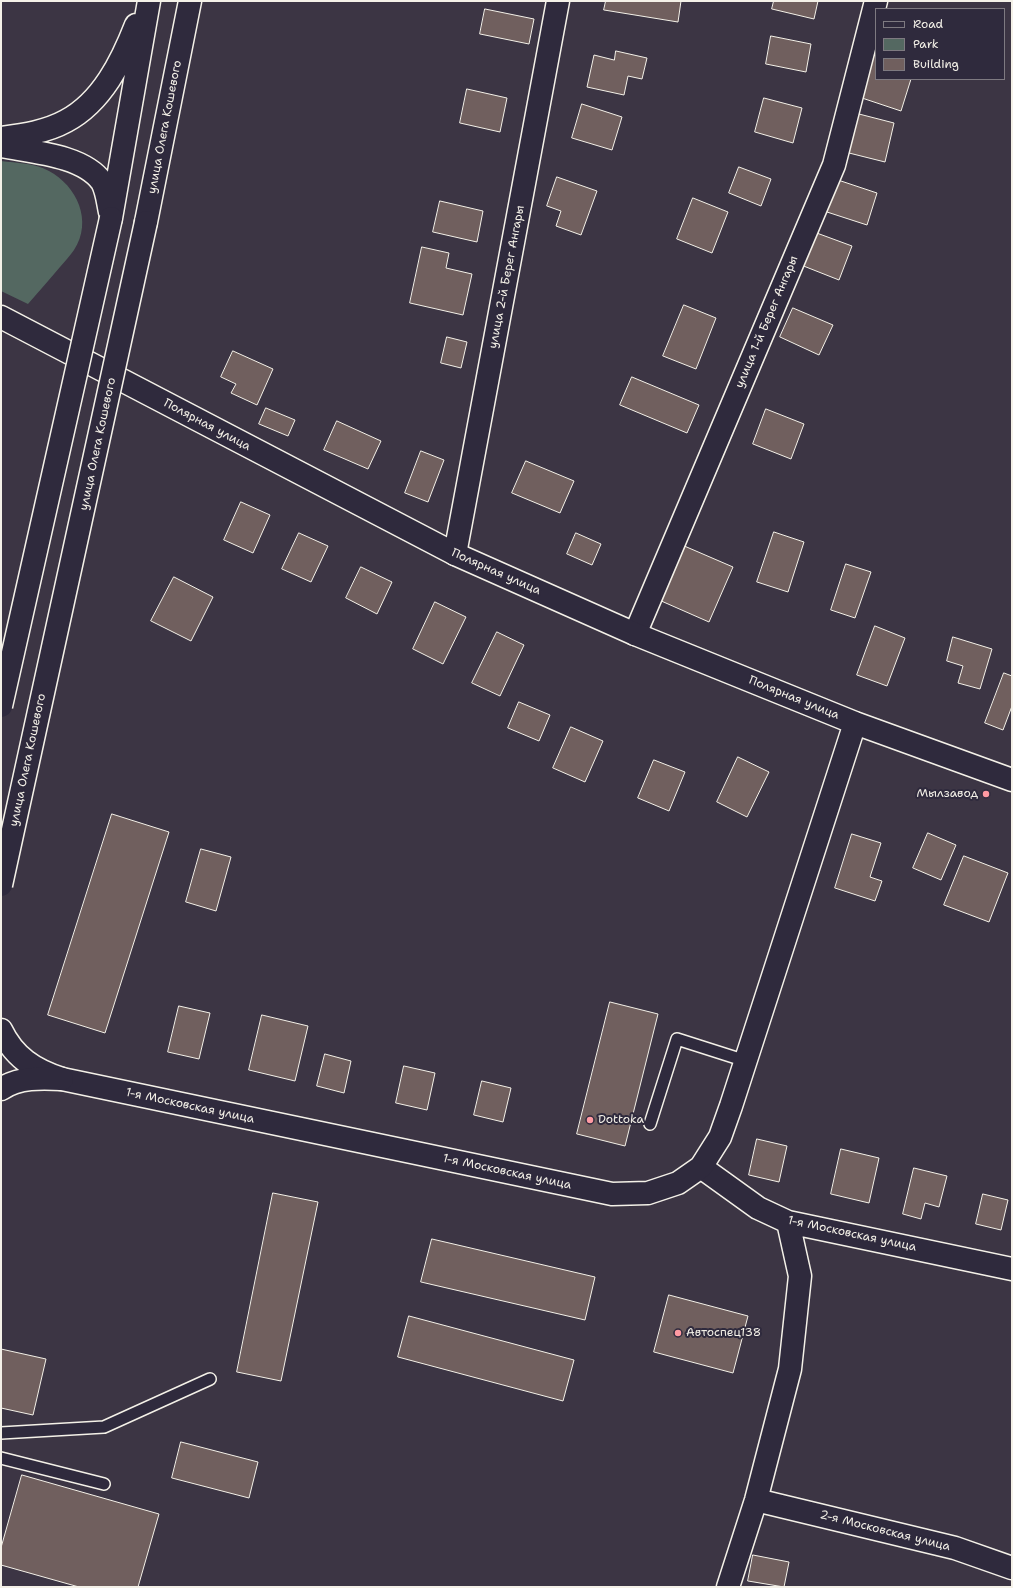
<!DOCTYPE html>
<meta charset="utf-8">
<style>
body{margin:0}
#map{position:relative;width:1013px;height:1588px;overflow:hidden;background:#3c3544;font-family:"Shantell Sans",sans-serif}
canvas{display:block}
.frame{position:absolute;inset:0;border:2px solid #f4f1e8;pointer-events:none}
.legend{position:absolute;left:875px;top:8px;width:130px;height:72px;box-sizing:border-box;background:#2f2a3d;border:1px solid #7e7a81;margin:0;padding:5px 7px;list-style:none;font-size:12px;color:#f4f1e8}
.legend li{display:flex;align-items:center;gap:8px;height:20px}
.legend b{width:20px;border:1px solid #7e7a81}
</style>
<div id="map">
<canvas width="1013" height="1588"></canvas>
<div class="frame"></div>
<ul class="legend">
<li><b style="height:5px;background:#2f2a3d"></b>Road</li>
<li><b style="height:11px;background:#546861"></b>Park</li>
<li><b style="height:11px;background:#705f5e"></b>Building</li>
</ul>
</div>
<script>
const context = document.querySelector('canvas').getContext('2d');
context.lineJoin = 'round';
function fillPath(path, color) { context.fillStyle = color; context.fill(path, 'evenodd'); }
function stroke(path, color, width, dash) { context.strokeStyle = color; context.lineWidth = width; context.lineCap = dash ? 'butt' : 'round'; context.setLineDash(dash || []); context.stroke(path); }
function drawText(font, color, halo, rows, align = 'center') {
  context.font = font + ' "Shantell Sans",sans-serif'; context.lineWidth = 4; context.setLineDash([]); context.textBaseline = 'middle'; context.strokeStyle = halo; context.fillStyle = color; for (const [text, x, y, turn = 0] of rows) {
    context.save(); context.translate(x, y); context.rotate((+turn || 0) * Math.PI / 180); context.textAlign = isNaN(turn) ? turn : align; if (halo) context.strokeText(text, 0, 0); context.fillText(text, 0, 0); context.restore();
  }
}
fillPath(new Path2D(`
 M 1,161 C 17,163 34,163 49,171 C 77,186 93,221 74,250 C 70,256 65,261 60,267 C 50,279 39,291 28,304 L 1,291 Z`), '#546861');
const building = new Path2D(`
 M 606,1 L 681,1 L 678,22 L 604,10 Z
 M 774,1 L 818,1 L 814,19 L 772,9 Z
 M 485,9 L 534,19 L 529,44 L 480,34 Z
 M 771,36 L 811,44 L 806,72 L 766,64 Z
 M 616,51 L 647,58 L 642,79 L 628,76 L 624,95 L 587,87 L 594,55 L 614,60 Z
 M 866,53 L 876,56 L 876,79 L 911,79 L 901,111 L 853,95 Z
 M 467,89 L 507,98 L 500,132 L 460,123 Z
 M 764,98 L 802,108 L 793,143 L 755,132 Z
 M 582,104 L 622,117 L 612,150 L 572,138 Z
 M 859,114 L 894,123 L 885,162 L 849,153 Z
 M 739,167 L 771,179 L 761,206 L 729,193 Z
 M 557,177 L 597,191 L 581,235 L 556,226 L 561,211 L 547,206 Z
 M 838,180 L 877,193 L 867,225 L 827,212 Z
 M 693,198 L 728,212 L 712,253 L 677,239 Z
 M 440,201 L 483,211 L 477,242 L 433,232 Z
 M 814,232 L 852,246 L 839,280 L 801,265 Z
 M 422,247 L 449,253 L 446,268 L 472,274 L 463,315 L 410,303 Z
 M 684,305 L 716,318 L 696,369 L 663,356 Z
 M 793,308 L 833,325 L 819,355 L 780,337 Z
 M 447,337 L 467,342 L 461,368 L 441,363 Z
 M 233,351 L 273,369 L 257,405 L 231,393 L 236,384 L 221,377 Z
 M 632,377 L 699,405 L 687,433 L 620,405 Z
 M 266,408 L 295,420 L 288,436 L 259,424 Z
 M 766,409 L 804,424 L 791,459 L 753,444 Z
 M 337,421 L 381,441 L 368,469 L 324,450 Z
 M 421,451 L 444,460 L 428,502 L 405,493 Z
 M 526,461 L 574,481 L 560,513 L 512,493 Z
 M 241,502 L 270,515 L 253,553 L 224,540 Z
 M 774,532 L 804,542 L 788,592 L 757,582 Z
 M 299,533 L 328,546 L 311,582 L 282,569 Z
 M 576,533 L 601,544 L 592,565 L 567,554 Z
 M 682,545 L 733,567 L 709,622 L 659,600 Z
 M 846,564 L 871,572 L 855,618 L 831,610 Z
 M 361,567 L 392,582 L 377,614 L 346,598 Z
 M 174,577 L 213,597 L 191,641 L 151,621 Z
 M 435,602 L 466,617 L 443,664 L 413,649 Z
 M 875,626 L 905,638 L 887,686 L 857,675 Z
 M 497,632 L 524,645 L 500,696 L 472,683 Z
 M 953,637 L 992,649 L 980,689 L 958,683 L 963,666 L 947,661 Z
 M 1004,673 L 1012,676 L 1012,706 L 1003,730 L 985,723 Z
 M 519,702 L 550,715 L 539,741 L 508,728 Z
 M 571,727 L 603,741 L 585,782 L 553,768 Z
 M 738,757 L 769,772 L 747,817 L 717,802 Z
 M 654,760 L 685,772 L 669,811 L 638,798 Z
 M 112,814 L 169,832 L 105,1033 L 48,1015 Z
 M 928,833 L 956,845 L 941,880 L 913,868 Z
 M 852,834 L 881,843 L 870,877 L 882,881 L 875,901 L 835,888 Z
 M 201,849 L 231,857 L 216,911 L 186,902 Z
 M 964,856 L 1008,873 L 989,922 L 944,905 Z
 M 610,1002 L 658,1014 L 625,1146 L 577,1134 Z
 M 179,1006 L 210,1013 L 199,1059 L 168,1052 Z
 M 262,1015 L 308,1026 L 295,1081 L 249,1070 Z
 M 325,1054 L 351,1061 L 344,1093 L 317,1086 Z
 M 404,1066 L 435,1073 L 427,1110 L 396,1103 Z
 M 482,1081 L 511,1088 L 503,1122 L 474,1115 Z
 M 757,1139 L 787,1146 L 779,1182 L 749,1175 Z
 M 841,1149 L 879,1158 L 869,1203 L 831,1194 Z
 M 914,1168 L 947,1176 L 939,1207 L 925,1203 L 921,1219 L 903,1214 Z
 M 273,1193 L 318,1202 L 281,1381 L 237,1372 Z
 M 983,1194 L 1008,1200 L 1001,1230 L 976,1224 Z
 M 432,1239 L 595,1277 L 585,1320 L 421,1282 Z
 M 669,1295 L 748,1316 L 733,1373 L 654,1352 Z
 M 409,1316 L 574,1360 L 563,1401 L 398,1357 Z
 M 1,1349 L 46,1359 L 33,1415 L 1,1408 Z
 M 181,1442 L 258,1462 L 249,1498 L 172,1478 Z
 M 22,1475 L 159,1514 L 138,1587 L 79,1587 L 1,1565 L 1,1548 Z
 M 753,1555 L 789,1562 L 784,1587 L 748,1581 Z`);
fillPath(building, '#705f5e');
stroke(building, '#f4f1e8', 1);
const service = new Path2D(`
 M 650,1124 L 677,1039 L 746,1061
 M 1,1433 L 104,1427 L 210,1379
 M 1,1458 L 104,1484`);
const minor = new Path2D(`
 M 455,554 L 558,1
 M 635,634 L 834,165 L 876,1
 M 701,1167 L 758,1208 L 788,1222 L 1012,1269
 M 756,1500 L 955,1548 L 1012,1568
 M 728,1587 L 756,1500 L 790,1369 L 800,1276 L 788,1222`);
const secondary = new Path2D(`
 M 1,317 L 455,554 L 635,634 L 855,723 L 1012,780
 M 1,1030 C 14,1057 34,1070 62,1079 L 612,1194 L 648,1193 L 678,1183 L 701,1167 L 720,1137 L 731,1106 L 855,723`);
const primary = new Path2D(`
 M 1,138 C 23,135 46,132 66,121 C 102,102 122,61 136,25
 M 1,146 C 31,152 83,155 102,182 C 107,191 108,203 110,212
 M 111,218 L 149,1
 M 146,222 L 190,1
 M 1,1089 C 19,1077 41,1078 62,1079`);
stroke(service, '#f4f1e8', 14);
stroke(minor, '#f4f1e8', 25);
stroke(secondary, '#f4f1e8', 25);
stroke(primary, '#f4f1e8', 25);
stroke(service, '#2f2a3d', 11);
stroke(minor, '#2f2a3d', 22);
stroke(secondary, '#2f2a3d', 22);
stroke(primary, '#2f2a3d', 22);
const primaryBridge = new Path2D(`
 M 1,706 L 111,218
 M 1,885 L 146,222`);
stroke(primaryBridge, '#f4f1e8', 25, []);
stroke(primaryBridge, '#2f2a3d', 22);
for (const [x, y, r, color] of [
 [986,794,4,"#ff9aa2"],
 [590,1120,4,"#ff9aa2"],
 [678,1333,4,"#ff9aa2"]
]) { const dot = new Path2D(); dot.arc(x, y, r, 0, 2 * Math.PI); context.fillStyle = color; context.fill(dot); stroke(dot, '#2f2a3d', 1.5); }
drawText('12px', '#f4f1e8', '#2f2a3d', [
 ["улица Олега Кошевого",165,127,-79],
 ["улица 2-й Берег Ангары",507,277,-79],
 ["улица 1-й Берег Ангары",767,322,-67],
 ["Полярная улица",207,425,28],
 ["улица Олега Кошевого",98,444,-78],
 ["Полярная улица",496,572,24],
 ["Полярная улица",794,698,22],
 ["улица Олега Кошевого",28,760,-78],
 ["1-я Московская улица",190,1106,12],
 ["1-я Московская улица",507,1172,12],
 ["1-я Московская улица",852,1234,12],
 ["2-я Московская улица",885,1531,14]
]);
drawText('12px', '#f4f1e8', '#2f2a3d', [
 ["Мылзавод",978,794,"right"],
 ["Dottoka",598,1120],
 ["Автоспец138",686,1333]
], 'left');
</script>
